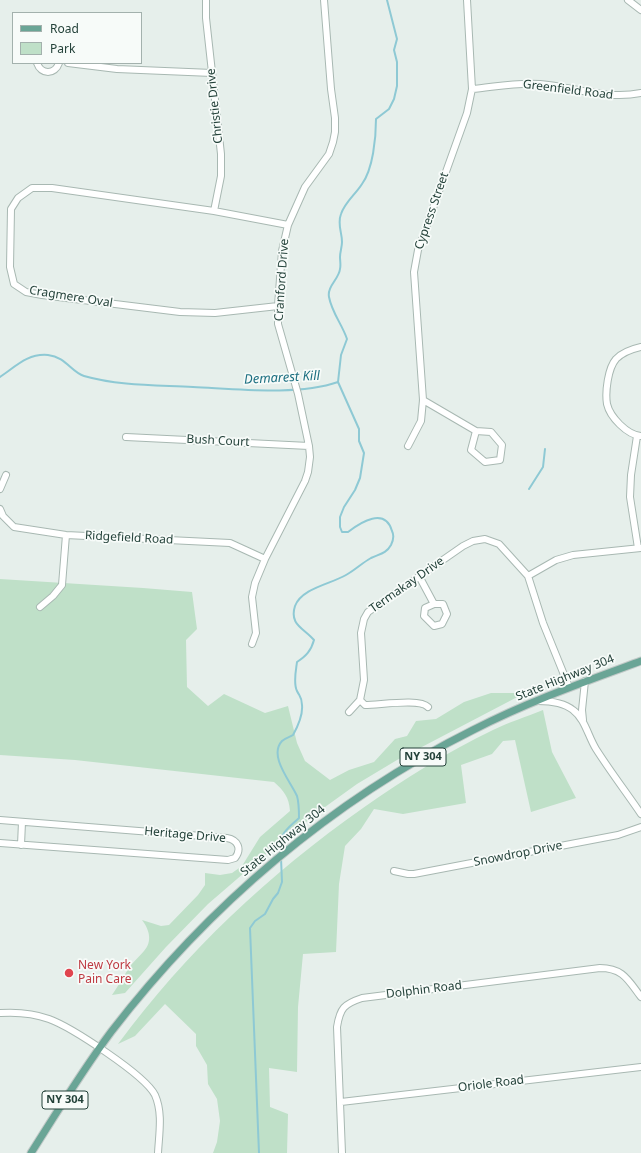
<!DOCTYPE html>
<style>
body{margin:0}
#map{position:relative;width:641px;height:1153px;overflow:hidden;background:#e6efeb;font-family:"Noto Sans",sans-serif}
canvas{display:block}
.legend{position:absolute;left:12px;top:12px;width:130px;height:52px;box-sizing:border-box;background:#f7fbf9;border:1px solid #a3b1ad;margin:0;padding:5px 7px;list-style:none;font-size:12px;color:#24423a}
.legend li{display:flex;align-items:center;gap:8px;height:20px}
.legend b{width:20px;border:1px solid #a3b1ad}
</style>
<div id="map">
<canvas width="641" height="1153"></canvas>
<ul class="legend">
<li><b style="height:5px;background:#6aa596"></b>Road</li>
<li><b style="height:11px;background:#bfe0c8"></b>Park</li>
</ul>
</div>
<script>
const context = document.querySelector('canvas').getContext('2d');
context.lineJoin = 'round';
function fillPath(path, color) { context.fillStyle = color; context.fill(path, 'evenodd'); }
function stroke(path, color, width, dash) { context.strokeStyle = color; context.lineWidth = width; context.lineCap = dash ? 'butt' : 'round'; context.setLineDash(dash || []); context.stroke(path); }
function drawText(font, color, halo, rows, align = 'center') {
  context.font = font + ' "Noto Sans",sans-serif'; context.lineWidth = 3.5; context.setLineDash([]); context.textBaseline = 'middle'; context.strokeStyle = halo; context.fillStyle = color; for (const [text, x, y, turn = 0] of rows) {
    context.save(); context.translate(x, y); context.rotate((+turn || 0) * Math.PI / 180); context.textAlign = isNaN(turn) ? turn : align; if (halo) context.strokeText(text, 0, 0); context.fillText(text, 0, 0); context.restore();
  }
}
fillPath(new Path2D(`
 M 0,579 L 143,588 L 192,592 L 197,629 L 186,640 L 187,687 L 208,706 L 224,694 L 265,713 L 288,706 L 297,743 L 305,761 L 330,780 L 349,770 L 374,762 L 395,739 L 407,736 L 416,721 L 436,719 L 464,702 L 491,693 L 525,693 L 397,760 L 357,784 L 325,807 L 273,848 L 208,904 L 166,947 L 125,993 L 112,995 C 119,985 124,975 131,965 C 135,960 140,956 144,951 C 153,941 149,929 142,920 L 161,926 L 169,925 L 198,895 L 205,885 L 205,873 L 220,875 L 232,873 L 242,866 L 260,837 L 290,811 C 289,797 284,791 274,782 L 75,760 L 0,755 Z
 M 543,710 L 552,752 L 576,798 L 531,812 L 515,740 L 503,741 L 492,754 L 461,765 L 466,803 L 403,814 L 374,809 L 361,829 L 345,846 L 339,884 L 336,952 L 303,954 L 298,1007 L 297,1072 L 269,1068 L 270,1107 L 288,1114 L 287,1153 L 213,1153 L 217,1142 L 220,1121 L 217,1099 L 208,1084 L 207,1065 L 196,1046 L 196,1034 L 165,1004 L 135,1036 L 118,1044 C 186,952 269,874 363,808 C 404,779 447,752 493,730 C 509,722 526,717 543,710 Z`), '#bfe0c8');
stroke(new Path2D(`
 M 0,377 C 15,367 28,353 48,355 C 66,357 71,372 84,376 C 119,386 157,385 193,387 C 236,389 298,396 338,382
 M 338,382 L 341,355 L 347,339 C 342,324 332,313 329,297 C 327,286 339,279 340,269 C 341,265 340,261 340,257 C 340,252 342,247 342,242 C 342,232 337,224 341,214 C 345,202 355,195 362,184 C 373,169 376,138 376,119 L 389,109 L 394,99 L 397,86 L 397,62 L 394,50 L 397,39 L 387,0
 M 529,489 L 543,467 L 545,449
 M 281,854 C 279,833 285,831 299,818 C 299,810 299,803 297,796 C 291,782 268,756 282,741 C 285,738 290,737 293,735 C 298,726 303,715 302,705 C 302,697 300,697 297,691 C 293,683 296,670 297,662 C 306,656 311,651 314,640 C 304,628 289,625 295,606 C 302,588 331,584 346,575 C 355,570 362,563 371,558 C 379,554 386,554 391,545 C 393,541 394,535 392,531 C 385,507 361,522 348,532 L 342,532 L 340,527 L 340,517 L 344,507 L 355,490 L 360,478 L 364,453 L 359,441 L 359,429 L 338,382
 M 259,1153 L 250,928 L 255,921 L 265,914 L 273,899 L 278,893 L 282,882 L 281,858`), '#8ec9d4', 2);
const minor = new Path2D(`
 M 206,0 L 206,18 L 221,154 L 221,176 L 214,211
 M 628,0 L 641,10
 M 37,63 C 41,75 55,75 59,63
 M 68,63 L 117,69 L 212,73
 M 472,89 C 494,87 517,82 540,84 C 574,87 606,100 641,93
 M 278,306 L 215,313 L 180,312 L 42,295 L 26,292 L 14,284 L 10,267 L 11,209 L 18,198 L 32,188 L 52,188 L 214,211 L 288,225
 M 641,347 C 632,349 623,352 616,359 C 608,368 605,392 607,404 C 610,417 627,435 641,436
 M 423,400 L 476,431 L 491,432 L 502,445 L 500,460 L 485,462 L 471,450 L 476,431
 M 637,436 L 631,475 L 630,497 L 638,548
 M 126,437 L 309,446
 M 408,446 L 421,421 L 423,400 L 414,272 L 418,250 L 467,113 L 472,89 L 467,0
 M 0,489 L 6,475
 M 0,509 L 3,516 L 14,527 L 66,535 L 230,543 L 265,559
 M 419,576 L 434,604 L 443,604 L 447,614 L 442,624 L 434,626 L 424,616 L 425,608 L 434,604
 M 528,576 L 556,560 L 573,555 L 641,548
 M 40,607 L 53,596 L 62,585 L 66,535
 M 252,644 L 256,633 L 252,597 L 255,583 L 265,559 L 305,481 L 308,472 L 310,457 L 309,446 L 298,394 L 278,324 L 278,306 L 282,251 L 288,225 L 305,187 L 329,154 L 333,142 L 335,132 L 335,118 L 331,89 L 324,0
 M 360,700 L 365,705 C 380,705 420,698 428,707
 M 538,701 C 550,701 563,702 573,710 C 585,719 588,736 596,749 C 610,771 626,792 641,814
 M 349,712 L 360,700 L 364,680 L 361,633 L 364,619 L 368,612 L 463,546 L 473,541 L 485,539 L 499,544 L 528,576 L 543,623 L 569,687
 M 583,720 L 582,710 L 585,681
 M 0,820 L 227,838 C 238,840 242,849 235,858 L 228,860 L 0,843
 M 21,845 L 22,822
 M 394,871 L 408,874 L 414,874 L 618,835 L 641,827
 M 0,1013 C 16,1012 33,1013 49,1019 C 71,1027 145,1075 155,1095 C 163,1113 159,1134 158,1153
 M 341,1102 L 641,1067
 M 342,1153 L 337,1027 C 340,1008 344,1004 362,998 L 600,968 C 623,968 628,980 641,997`);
const major = new Path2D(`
 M 31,1153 C 57,1112 82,1071 111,1032 C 208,906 331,801 473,730 C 527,702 584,682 641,661`);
stroke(minor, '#a8b8b2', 8);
stroke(major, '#c2cac8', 9);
stroke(minor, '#fff', 6);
stroke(major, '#6aa596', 7);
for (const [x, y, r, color] of [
 [69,973,5,"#e0444e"]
]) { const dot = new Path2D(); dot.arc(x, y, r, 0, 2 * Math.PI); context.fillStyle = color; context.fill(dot); stroke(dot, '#f7fbf9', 1.5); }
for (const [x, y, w] of [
 [423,757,46],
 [65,1100,46]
]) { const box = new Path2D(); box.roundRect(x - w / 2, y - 9, w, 18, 3); context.fillStyle = '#f7fbf9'; context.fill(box); stroke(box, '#24423a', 1); }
drawText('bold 11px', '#24423a', null, [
 ["NY 304",423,757],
 ["NY 304",65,1100]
]);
drawText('12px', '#24423a', '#f7fbf9', [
 ["Greenfield Road",568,90,7],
 ["Christie Drive",215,106,-96],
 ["Cypress Street",432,211,-71],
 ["Cranford Drive",282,280,-86],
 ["Cragmere Oval",71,297,9],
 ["Bush Court",218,441,3],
 ["Ridgefield Road",129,538,3],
 ["Termakay Drive",407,585,-35],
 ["State Highway 304",565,678,-22],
 ["Heritage Drive",185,835,5],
 ["State Highway 304",283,841,-39],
 ["Snowdrop Drive",518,854,-11],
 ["Dolphin Road",424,990,-7],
 ["Oriole Road",491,1084,-7]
]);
drawText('12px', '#be3a42', '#f7fbf9', [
 ["New York",78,966],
 ["Pain Care",78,980]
], 'left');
drawText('italic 13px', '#1c6f80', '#f7fbf9', [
 ["Demarest Kill",282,378,-3]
]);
</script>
